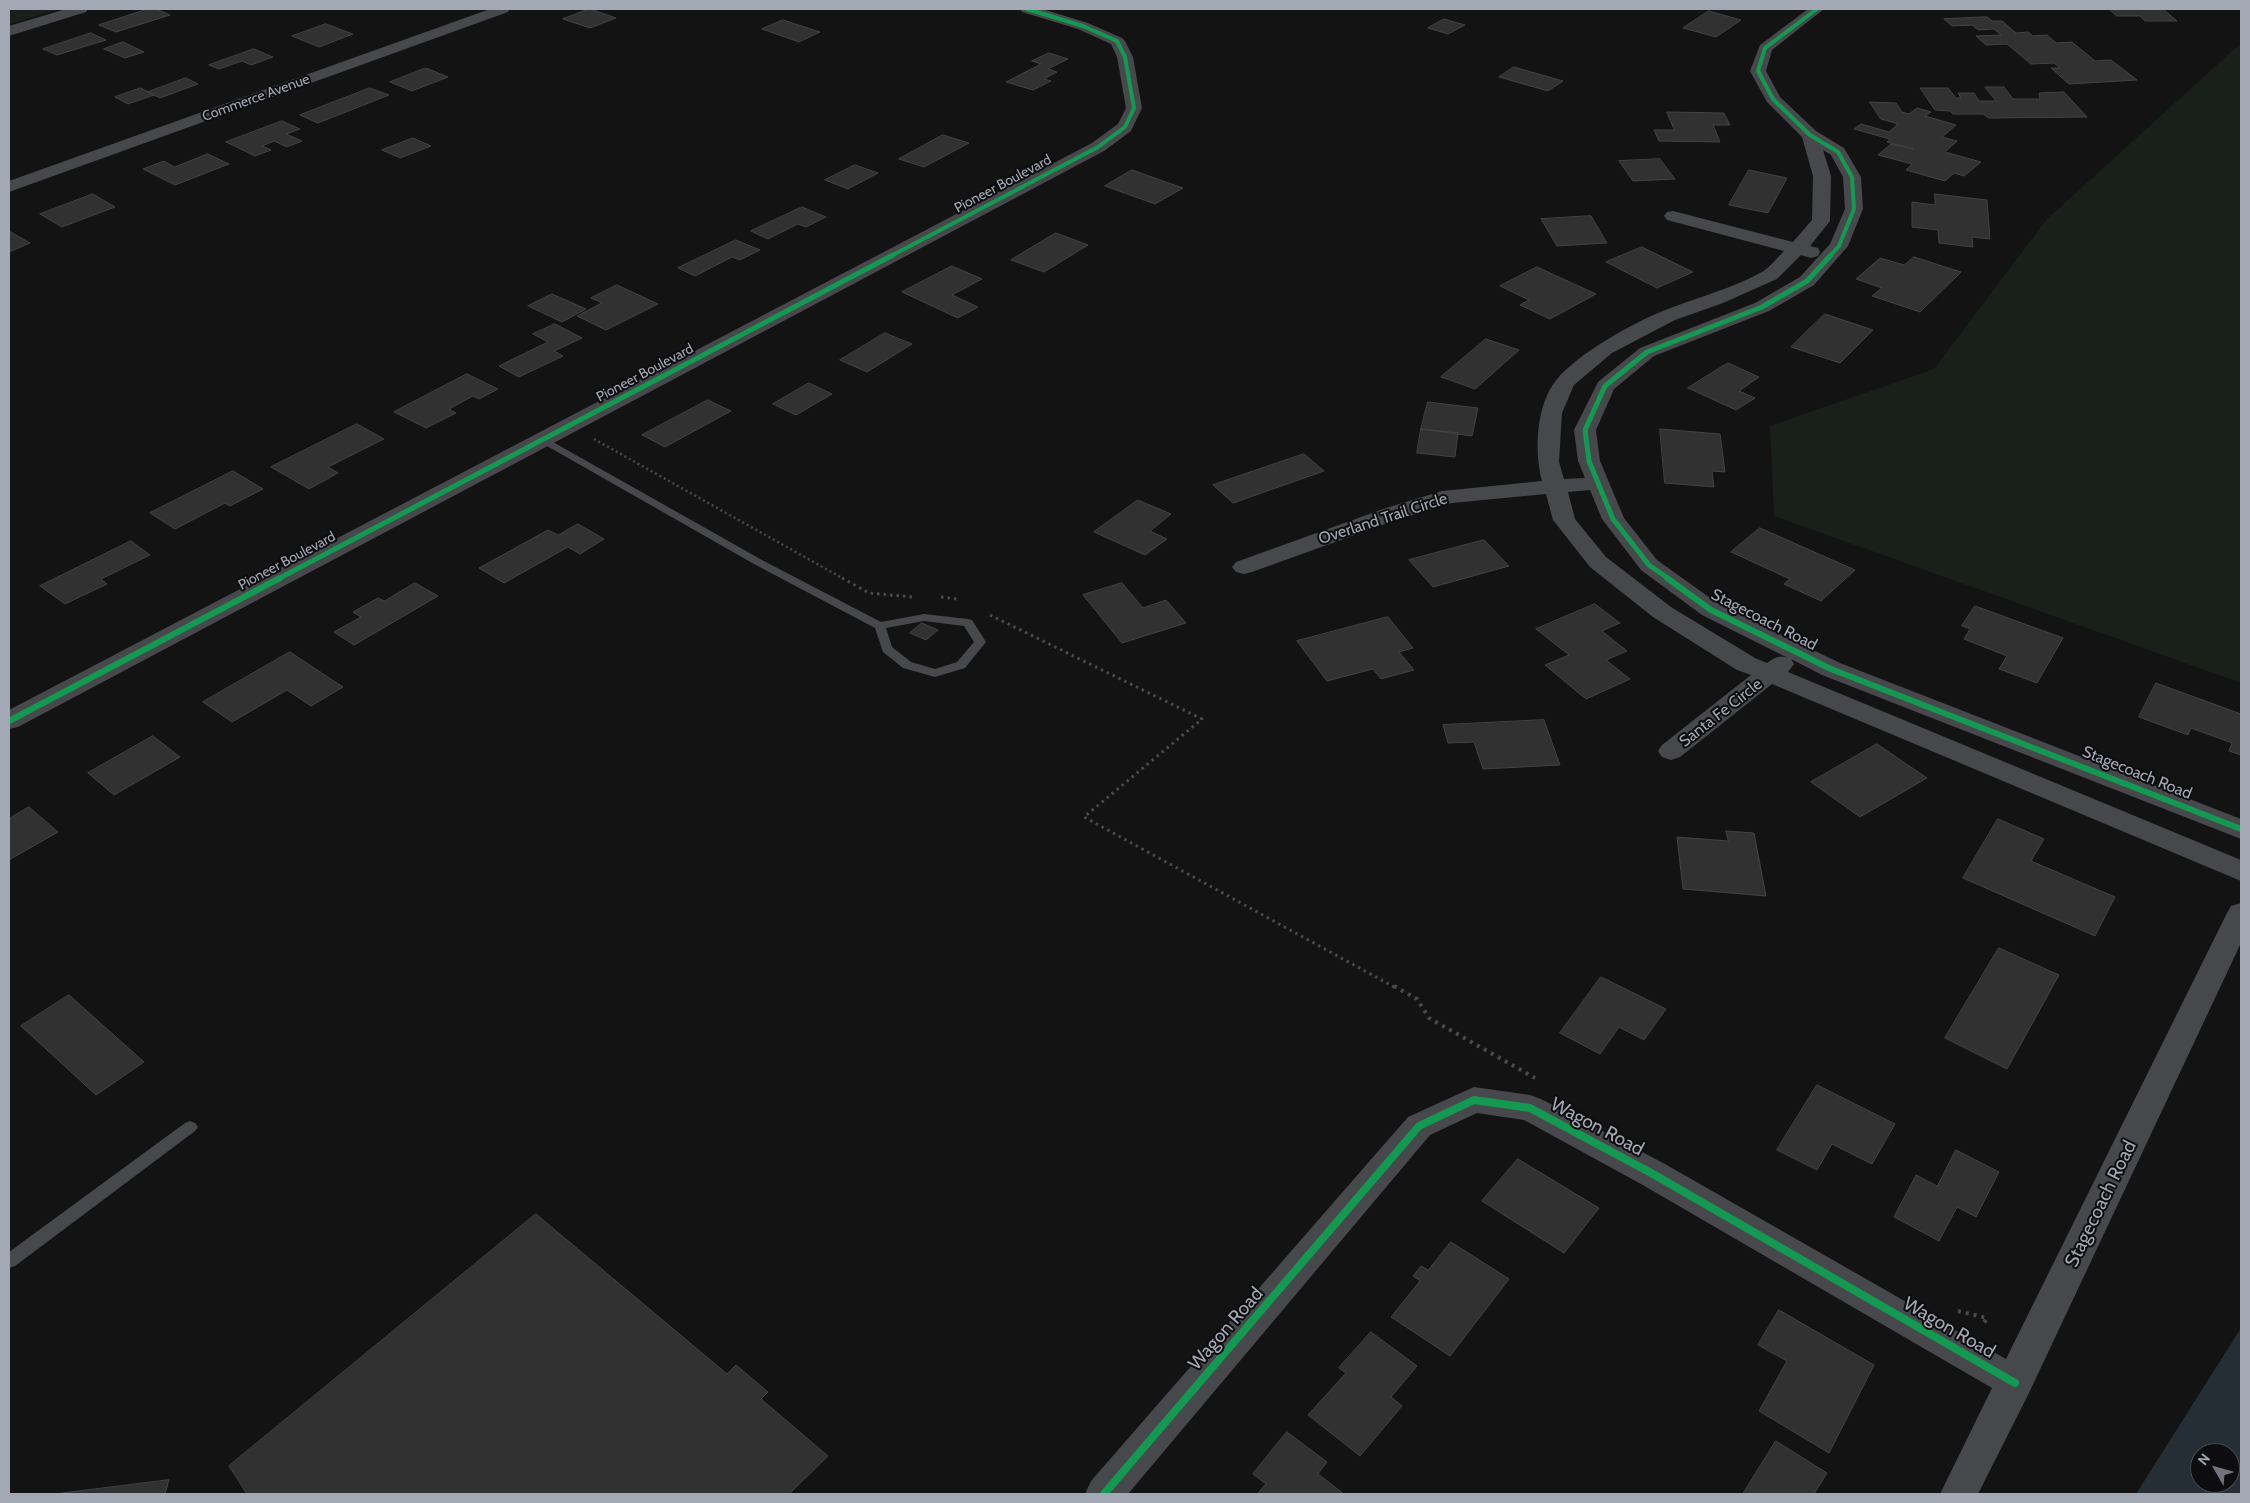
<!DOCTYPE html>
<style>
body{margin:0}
#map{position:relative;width:2250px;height:1503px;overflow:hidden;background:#131313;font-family:Cabin,sans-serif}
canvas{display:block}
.frame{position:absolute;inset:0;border:10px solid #a3a8b5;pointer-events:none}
.north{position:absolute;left:2190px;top:1443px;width:50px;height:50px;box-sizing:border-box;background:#0d0d0f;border:1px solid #494b51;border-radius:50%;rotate:308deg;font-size:14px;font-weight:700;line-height:20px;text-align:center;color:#a3a8b5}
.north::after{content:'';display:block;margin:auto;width:18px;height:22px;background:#71747c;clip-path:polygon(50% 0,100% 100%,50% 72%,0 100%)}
</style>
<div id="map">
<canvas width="2250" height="1503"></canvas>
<div class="frame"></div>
<div class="north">N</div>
</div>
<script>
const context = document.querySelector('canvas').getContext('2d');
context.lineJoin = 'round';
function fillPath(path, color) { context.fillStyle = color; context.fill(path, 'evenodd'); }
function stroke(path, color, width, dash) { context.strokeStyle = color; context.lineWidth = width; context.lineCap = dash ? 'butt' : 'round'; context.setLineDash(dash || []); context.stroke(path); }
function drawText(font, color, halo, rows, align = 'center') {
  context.font = font + ' Cabin,sans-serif'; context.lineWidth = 4; context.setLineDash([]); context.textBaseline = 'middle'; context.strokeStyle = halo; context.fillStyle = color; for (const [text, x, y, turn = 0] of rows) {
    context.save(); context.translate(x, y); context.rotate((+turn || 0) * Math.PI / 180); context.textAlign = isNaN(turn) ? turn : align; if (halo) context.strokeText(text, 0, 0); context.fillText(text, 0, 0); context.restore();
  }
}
fillPath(new Path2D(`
 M 9,9 L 60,9 L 9,24 Z
 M 2241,43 L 2241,683 L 1774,516 L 1770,426 L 1934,369 L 2047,219 Z`), '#19201a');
fillPath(new Path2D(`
 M 2241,1328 L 2241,1494 L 2136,1494 ZM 2200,1453 L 2230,1453 L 2230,1483 L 2200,1483 Z`), '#262e35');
const building = new Path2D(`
 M 148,9 L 156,9 L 170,15 L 116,32 L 99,25 Z
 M 589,9 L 590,9 L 616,18 L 590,28 L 563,19 Z
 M 2109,9 L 2163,9 L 2177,21 L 2145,21 L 2140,16 L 2117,16 Z
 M 1709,11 L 1741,20 L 1716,37 L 1683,28 Z
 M 1987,17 L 1992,21 L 2002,21 L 2016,33 L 2028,32 L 2033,36 L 2047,35 L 2056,43 L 2072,42 L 2095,61 L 2111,60 L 2137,80 L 2069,84 L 2051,68 L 2060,68 L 2054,63 L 2031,64 L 2007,44 L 1986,45 L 1976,36 L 2001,35 L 1994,29 L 1978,30 L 1972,25 L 1952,26 L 1944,19 Z
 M 1444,19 L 1465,25 L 1448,34 L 1428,28 Z
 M 783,20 L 820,32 L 799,42 L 762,29 Z
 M 326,24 L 353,34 L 319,47 L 292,36 Z
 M 91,33 L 106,40 L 57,55 L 43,49 Z
 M 123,42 L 144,52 L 125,58 L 104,49 Z
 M 254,49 L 273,57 L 251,65 L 242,61 L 219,69 L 209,65 Z
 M 1049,53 L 1068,59 L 1048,69 L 1057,72 L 1044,79 L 1051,81 L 1033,90 L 1006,82 L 1041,64 L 1032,61 Z
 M 1514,67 L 1563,81 L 1548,91 L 1499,77 Z
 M 426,68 L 448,77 L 412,91 L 390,82 Z
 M 186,78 L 198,84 L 160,98 L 148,92 Z
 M 1985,87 L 2004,87 L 2013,99 L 2040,99 L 2039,93 L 2064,92 L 2087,117 L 1989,118 L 1983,114 L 1953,114 L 1950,111 L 1935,110 L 1920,88 L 1948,88 L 1956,98 L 1961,98 L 1958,93 L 1974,93 L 1979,101 L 1996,101 Z
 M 141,88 L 154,95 L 128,104 L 115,97 Z
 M 370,88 L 389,95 L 318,123 L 300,115 Z
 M 1870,102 L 1896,103 L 1902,112 L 1909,114 L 1917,108 L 1931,112 L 1925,116 L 1956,125 L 1942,137 L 1957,141 L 1945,152 L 1981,162 L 1964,176 L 1954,173 L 1945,181 L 1906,170 L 1912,164 L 1878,155 L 1891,144 L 1913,149 L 1887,142 L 1890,139 L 1854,129 L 1861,124 L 1889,132 L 1898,124 L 1881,119 Z
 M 1667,112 L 1724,113 L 1730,125 L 1713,125 L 1720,142 L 1659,141 L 1654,130 L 1674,130 Z
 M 282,121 L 300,129 L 286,134 L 302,141 L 287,147 L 274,141 L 262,146 L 271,150 L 255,156 L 226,142 Z
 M 943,135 L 969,143 L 924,167 L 899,159 Z
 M 413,138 L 431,146 L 400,158 L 382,150 Z
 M 208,154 L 229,164 L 175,185 L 143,169 L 164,161 L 174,167 Z
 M 1660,159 L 1675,179 L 1633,181 L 1619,161 Z
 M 855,165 L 878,173 L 848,189 L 825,180 Z
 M 1132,170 L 1183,188 L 1155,204 L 1105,186 Z
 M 1749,170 L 1787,178 L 1768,213 L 1729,205 Z
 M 93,194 L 115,207 L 62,227 L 40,214 Z
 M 1935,194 L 1987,200 L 1990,239 L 1972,237 L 1973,247 L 1939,243 L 1938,230 L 1912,227 L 1912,202 L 1935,205 Z
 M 802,207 L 826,217 L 806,227 L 798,224 L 768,239 L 751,231 Z
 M 1591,216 L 1607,243 L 1557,246 L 1541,219 Z
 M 9,231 L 30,243 L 9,252 Z
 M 1056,233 L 1088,245 L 1044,272 L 1011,260 Z
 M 736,240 L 760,250 L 740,260 L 732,257 L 695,276 L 678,268 Z
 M 1642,247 L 1693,272 L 1657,288 L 1606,262 Z
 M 1914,257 L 1961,272 L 1920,312 L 1872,296 L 1882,288 L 1856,279 L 1880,258 L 1904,265 Z
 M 952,266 L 982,279 L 952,295 L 978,307 L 958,318 L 902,292 Z
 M 1537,267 L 1596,294 L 1550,319 L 1520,305 L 1529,300 L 1500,286 Z
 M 617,285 L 658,304 L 606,330 L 577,316 L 602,303 L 591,298 Z
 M 552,294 L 586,309 L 562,322 L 528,306 Z
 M 1825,314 L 1873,330 L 1840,363 L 1791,347 Z
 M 555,324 L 582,338 L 554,351 L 563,356 L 519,377 L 499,366 L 548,342 L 533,334 Z
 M 885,333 L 912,344 L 867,372 L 840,360 Z
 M 1486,339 L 1519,350 L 1475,389 L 1441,377 Z
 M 1728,363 L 1759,377 L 1739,391 L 1755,398 L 1736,410 L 1688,388 Z
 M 467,374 L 498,389 L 479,399 L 473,396 L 449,409 L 456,413 L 426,428 L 394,412 Z
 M 809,383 L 832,394 L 796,415 L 773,404 Z
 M 708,400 L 731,411 L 665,447 L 642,435 Z
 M 1428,402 L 1478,408 L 1472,436 L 1421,429 Z
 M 357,424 L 384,439 L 328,467 L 338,473 L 309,489 L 271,467 Z
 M 1421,429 L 1458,433 L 1455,457 L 1417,453 Z
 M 1660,429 L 1720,434 L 1725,472 L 1712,471 L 1714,487 L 1665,483 Z
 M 1304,454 L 1324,471 L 1233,503 L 1213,485 Z
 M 233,471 L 263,489 L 230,506 L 225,503 L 175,529 L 150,513 Z
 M 1138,500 L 1171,514 L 1150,531 L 1167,539 L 1145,555 L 1094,532 Z
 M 578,524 L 604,539 L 580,554 L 568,547 L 504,583 L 479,568 L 548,530 L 558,535 Z
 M 1760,528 L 1855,570 L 1821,601 L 1784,584 L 1790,579 L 1731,552 Z
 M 1484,540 L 1509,566 L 1433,587 L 1409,560 Z
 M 131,541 L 150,555 L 101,579 L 107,584 L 65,604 L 40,586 Z
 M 415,583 L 438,596 L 354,645 L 334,632 L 361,617 L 353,612 L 378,598 L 384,601 Z
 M 1122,583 L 1143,608 L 1166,600 L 1186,623 L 1122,643 L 1083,595 Z
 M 1595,604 L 1620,623 L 1602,631 L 1627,651 L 1606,660 L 1630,679 L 1586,699 L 1545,665 L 1569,655 L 1536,629 Z
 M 1975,606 L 2063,638 L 2037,683 L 1999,669 L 2007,656 L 1964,639 L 1970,629 L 1962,626 Z
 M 1388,617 L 1413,648 L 1399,652 L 1414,670 L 1381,679 L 1373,669 L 1327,681 L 1297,641 Z
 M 922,623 L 938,630 L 926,640 L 910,633 Z
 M 290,652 L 343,687 L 311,706 L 287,690 L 232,722 L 203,702 Z
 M 2156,683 L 2241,714 L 2241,755 L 2229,751 L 2232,743 L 2191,728 L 2188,735 L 2139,717 Z
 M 1544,720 L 1560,765 L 1483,769 L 1474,742 L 1448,743 L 1443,725 Z
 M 153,736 L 180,757 L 114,795 L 88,773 Z
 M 1877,744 L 1927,778 L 1860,817 L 1811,782 Z
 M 29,807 L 58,832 L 9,860 L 9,819 Z
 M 1998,819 L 2044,839 L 2031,861 L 2115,897 L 2095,936 L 1963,878 Z
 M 1726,831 L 1754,833 L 1766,896 L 1683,889 L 1677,837 L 1728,841 Z
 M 1999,948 L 2059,975 L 2007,1069 L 1945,1038 Z
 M 1601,977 L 1666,1009 L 1644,1040 L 1619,1027 L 1600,1054 L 1560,1033 Z
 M 69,995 L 144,1062 L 96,1095 L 21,1026 Z
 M 1817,1085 L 1895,1124 L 1872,1164 L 1832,1144 L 1817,1170 L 1777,1150 Z
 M 1956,1150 L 1999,1172 L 1976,1217 L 1957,1207 L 1939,1241 L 1894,1217 L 1916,1175 L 1937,1186 Z
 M 1518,1159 L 1599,1208 L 1564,1253 L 1482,1201 Z
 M 536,1214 L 727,1374 L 736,1365 L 768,1392 L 761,1399 L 828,1456 L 789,1494 L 247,1494 L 229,1466 Z
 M 1451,1242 L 1509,1279 L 1450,1356 L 1391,1317 L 1420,1281 L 1413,1276 L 1421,1266 L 1428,1270 Z
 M 1779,1310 L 1874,1365 L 1829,1453 L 1759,1411 L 1787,1361 L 1758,1345 Z
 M 1371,1332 L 1417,1366 L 1391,1397 L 1402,1406 L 1360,1456 L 1308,1415 L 1346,1373 L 1339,1368 Z
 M 1287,1432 L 1327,1462 L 1318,1474 L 1344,1494 L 1257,1494 L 1266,1484 L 1253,1474 Z
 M 1776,1441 L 1827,1473 L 1814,1494 L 1743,1494 Z
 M 169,1480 L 165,1494 L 55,1494 Z`);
fillPath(building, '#313132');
stroke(building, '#424347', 1);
stroke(new Path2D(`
 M 594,439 L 844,579`), '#494a4e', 2.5, [2, 3]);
stroke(new Path2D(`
 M 842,578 L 869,593 L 913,597
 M 941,597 L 957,599
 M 990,615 L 1202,719 L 1084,817 L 1396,988`), '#494a4e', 3, [2.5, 4]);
stroke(new Path2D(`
 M 1394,986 L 1417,999 L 1429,1018 L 1535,1078
 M 1958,1311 L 1987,1318 L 1982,1326`), '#494a4e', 4, [3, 5]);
fillPath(new Path2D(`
 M 544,437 L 762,560 L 881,622 L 924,614 L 968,619 L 972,620 L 986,642 L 965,668 L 935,677 L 903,668 L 883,652 L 875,628 L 754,564 L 540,442 L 539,440 ZM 924,621 L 964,626 L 974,642 L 957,662 L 935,669 L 911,662 L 892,647 L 886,628 Z
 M 190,1121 L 195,1123 L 198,1127 L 195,1131 L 15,1266 L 9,1268 L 9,1252 L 185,1123 Z`), '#47484c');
fillPath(new Path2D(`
 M 66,9 L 88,9 L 86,12 L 9,36 L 9,26 Z
 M 490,9 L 510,9 L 508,12 L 9,192 L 9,181 Z
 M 1020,9 L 1042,9 L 1088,23 L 1122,38 L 1125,41 L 1133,57 L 1142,108 L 1131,131 L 1104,151 L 18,727 L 9,729 L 9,710 L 1092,143 L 1118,124 L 1126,108 L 1117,57 L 1111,44 L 1078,29 L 1022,12 Z
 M 1808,9 L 1824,9 L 1772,50 L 1766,71 L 1780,97 L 1816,131 L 1844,148 L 1861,177 L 1863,209 L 1848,246 L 1814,285 L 1769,311 L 1654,356 L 1614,389 L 1596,430 L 1600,461 L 1624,518 L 1657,560 L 1720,605 L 1840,663 L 2241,819 L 2241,839 L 1822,675 L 1791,659 L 1794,664 L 1788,672 L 2241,860 L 2241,881 L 1772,684 L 1680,757 L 1671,760 L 1662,757 L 1658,751 L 1662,745 L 1751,675 L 1737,670 L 1653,617 L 1590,567 L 1553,520 L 1546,494 L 1452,503 L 1402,518 L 1252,572 L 1244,574 L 1236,572 L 1232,567 L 1236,562 L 1386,508 L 1442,491 L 1542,481 C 1534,451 1536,404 1557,379 C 1579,353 1631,324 1663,311 C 1695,298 1731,289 1762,272 C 1770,267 1778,257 1784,251 L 1667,220 L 1664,216 L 1667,212 L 1673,211 L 1793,242 L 1812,220 L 1813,176 L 1802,137 L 1767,102 L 1750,71 L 1760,45 ZM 1823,150 L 1831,155 L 1843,177 L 1845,209 L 1830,244 L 1800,277 L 1755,303 L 1640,348 L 1598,382 L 1574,430 L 1578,461 L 1585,478 L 1564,479 L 1559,462 L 1562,413 L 1574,385 L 1612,353 L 1675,320 L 1723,303 L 1777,279 L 1801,255 L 1811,258 L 1818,256 L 1820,252 L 1818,248 L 1810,246 L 1830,221 L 1831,176 ZM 1590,490 L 1602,519 L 1641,570 L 1702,615 L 1788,658 C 1779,655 1774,658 1767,663 L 1755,658 L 1671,607 L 1606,557 L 1575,519 L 1568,492 Z
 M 2241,903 L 2241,943 L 2028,1395 L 1978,1494 L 1940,1494 L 1992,1388 L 1641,1184 L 1524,1120 L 1477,1113 L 1430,1135 L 1128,1494 L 1085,1494 L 1091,1481 L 1408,1117 L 1474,1087 L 1530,1095 L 1541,1099 L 1665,1164 L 2006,1359 L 2227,913 L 2231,906 Z`), '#47484c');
stroke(new Path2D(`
 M 1817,9 L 1765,48 L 1758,71 L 1773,99 L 1810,135 L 1838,152 L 1852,177 L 1854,209 L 1839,246 L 1830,256
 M 891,256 L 1098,147 L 1125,127 L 1134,108 L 1125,57 L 1117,41 L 1083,26 L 1027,9`), '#139951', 4);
stroke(new Path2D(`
 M 278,579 L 893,255
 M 1669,579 L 1649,565 L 1613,519 L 1589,461 L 1585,430 L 1605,386 L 1647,352 L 1762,307 L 1807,281 L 1831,255`), '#139951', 5);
stroke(new Path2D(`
 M 1667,578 L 1711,610 L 1831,669 L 2241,829
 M 9,721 L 280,578`), '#139951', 6);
stroke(new Path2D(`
 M 1104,1494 L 1419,1126 L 1474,1100 L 1530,1108 L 1653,1174 L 2015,1383`), '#139951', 8);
drawText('14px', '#a3a8b5', '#0d0d0f', [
 ["Commerce Avenue",256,98,-20],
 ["Pioneer Boulevard",1003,184,-28],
 ["Pioneer Boulevard",645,373,-28],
 ["Pioneer Boulevard",287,561,-28]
]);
drawText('16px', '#a3a8b5', '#0d0d0f', [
 ["Overland Trail Circle",1383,519,-18],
 ["Stagecoach Road",1764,620,27],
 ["Santa Fe Circle",1721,713,-38],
 ["Stagecoach Road",2137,773,22]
]);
drawText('19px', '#a3a8b5', '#0d0d0f', [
 ["Wagon Road",1597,1127,28],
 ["Stagecoach Road",2101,1204,-64],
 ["Wagon Road",1949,1328,30],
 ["Wagon Road",1226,1329,-49]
]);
</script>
